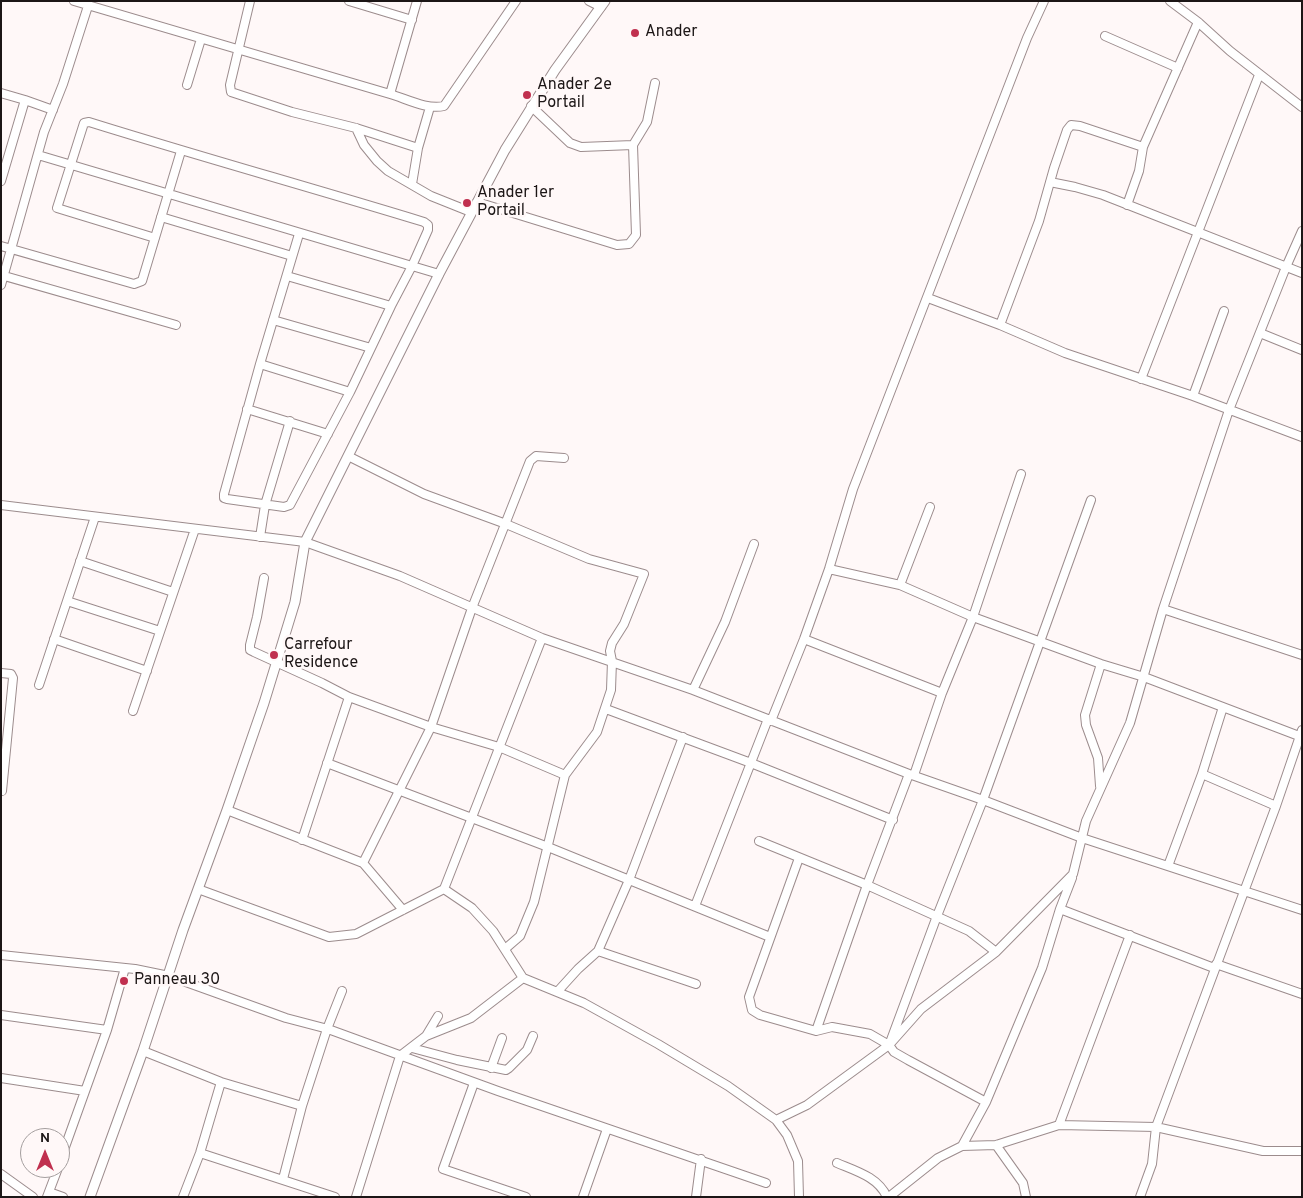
<!DOCTYPE html>
<style>
body{margin:0}
#map{position:relative;width:1303px;height:1198px;overflow:hidden;background:#fff8f8;font-family:Overpass,sans-serif}
canvas{display:block}
.frame{position:absolute;inset:0;border:2px solid #1c1616;pointer-events:none}
.north{position:absolute;left:20px;top:1128px;width:50px;height:50px;box-sizing:border-box;background:#fff8f8;border:1px solid #a49e9e;border-radius:50%;rotate:0deg;font-size:14px;font-weight:700;line-height:20px;text-align:center;color:#1c1616}
.north::after{content:'';display:block;margin:auto;width:18px;height:22px;background:#c0304f;clip-path:polygon(50% 0,100% 100%,50% 72%,0 100%)}
</style>
<div id="map">
<canvas width="1303" height="1198"></canvas>
<div class="frame"></div>
<div class="north">N</div>
</div>
<script>
const context = document.querySelector('canvas').getContext('2d');
context.lineJoin = 'round';
function stroke(path, color, width, dash) { context.strokeStyle = color; context.lineWidth = width; context.lineCap = dash ? 'butt' : 'round'; context.setLineDash(dash || []); context.stroke(path); }
function drawText(font, color, halo, rows, align = 'center') {
  context.font = font + ' Overpass,sans-serif'; context.lineWidth = 5; context.setLineDash([]); context.textBaseline = 'middle'; context.strokeStyle = halo; context.fillStyle = color; for (const [text, x, y, turn = 0] of rows) {
    context.save(); context.translate(x, y); context.rotate((+turn || 0) * Math.PI / 180); context.textAlign = isNaN(turn) ? turn : align; if (halo) context.strokeText(text, 0, 0); context.fillText(text, 0, 0); context.restore();
  }
}
const minor = new Path2D(`
 M 74,1 L 390,94 C 407,99 427,110 444,106 L 516,1
 M 250,1 L 230,85 L 231,92 L 292,112 L 356,128 L 418,148
 M 349,1 L 412,20
 M 589,1 L 601,7
 M 1170,1 L 1198,22 L 1230,51 L 1302,107
 M 1105,36 L 1178,68
 M 187,85 L 201,39
 M 1,93 L 25,100 L 53,110
 M 390,94 L 417,1
 M 531,106 L 570,143 L 581,147 L 633,145
 M 356,128 L 364,145 L 377,161 L 388,171 L 431,196 L 471,212
 M 38,155 L 439,274
 M 1,181 L 25,100
 M 1050,182 L 1075,187 L 1103,195 L 1302,273
 M 412,184 L 418,148 L 430,107
 M 477,202 L 617,245 L 629,244 L 636,235 L 633,145 L 647,122 L 655,83
 M 1127,205 L 1139,171 L 1143,147
 M 161,217 L 292,256
 M 155,238 L 57,208 L 84,123 L 89,122 C 201,157 313,188 424,222 L 428,225 L 428,230 L 412,266 L 391,306 L 350,392 L 290,505 L 284,507 L 227,499 L 224,498 L 224,494 L 260,364 L 299,234
 M 1,246 L 134,284 L 142,281 L 181,151
 M 1,275 L 176,325
 M 287,276 L 391,306
 M 1,285 L 44,132 L 63,84 L 88,6
 M 928,298 L 1000,325 L 1065,353 L 1193,396 L 1302,437
 M 273,320 L 371,348
 M 1000,325 L 1039,221 L 1054,168 L 1067,130 L 1071,125 L 1080,126 L 1143,147 L 1198,22
 M 1260,333 L 1302,350
 M 260,364 L 350,392
 M 1141,379 L 1259,75
 M 1193,396 L 1224,311
 M 247,409 L 328,434
 M 348,456 L 424,494 L 506,524 L 589,559 L 644,574 L 624,624 L 612,643 L 610,651 L 612,661 L 611,690 L 597,732 L 565,775 L 534,902 L 520,936 L 505,949
 M 1,505 L 305,542 L 400,576 L 542,638 L 693,690 L 909,774 L 983,800 L 1082,838 L 1302,910
 M 260,537 L 265,505 L 290,421
 M 80,561 L 173,592
 M 829,569 L 900,585 L 973,617 L 1101,664 L 1144,677 L 1299,736
 M 264,578 L 257,617 L 250,645 L 250,650 L 254,652 L 322,683 L 349,697 L 431,727 L 499,747 L 565,775
 M 900,585 L 930,507
 M 67,601 L 160,631
 M 1163,609 L 1302,655
 M 54,639 L 147,671
 M 804,639 L 942,693
 M 1,673 L 11,674 L 13,678 L 2,791
 M 39,685 L 95,517
 M 693,690 L 725,622 L 754,544
 M 1223,707 L 1202,774 L 1276,806
 M 606,709 L 751,763 L 893,820
 M 133,711 L 195,529
 M 771,721 L 804,639 L 829,569 L 853,489 L 1027,38 L 1044,1
 M 327,763 L 548,847 L 770,937
 M 914,775 L 942,693 L 973,617 L 1021,474
 M 1100,786 L 1098,758 L 1086,725 L 1085,715 L 1101,664
 M 227,810 L 363,863 L 403,910
 M 302,840 L 349,697
 M 759,841 L 867,885 L 969,931 L 996,952
 M 799,858 L 749,997 L 752,1010 L 760,1015 L 816,1031 L 832,1027 L 870,1034 L 889,1045 L 894,1052 L 908,1060 L 986,1102
 M 363,863 L 431,727 L 472,608 L 530,461 L 536,456 L 564,458
 M 1168,866 L 1202,774
 M 1072,878 L 1060,909 L 1214,968
 M 198,889 L 329,937 L 356,934 L 444,889 L 472,908 L 493,931 L 523,978 L 584,1003 L 658,1044 L 728,1086 L 776,1120 L 787,1135 L 798,1161 L 799,1197
 M 444,889 L 542,638
 M 695,906 L 768,719
 M 598,951 L 696,984
 M 1,955 L 135,969 L 169,976 L 286,1018 L 328,1029 L 498,1091 L 766,1183
 M 1216,964 L 1302,994
 M 558,991 L 578,969 L 598,951 L 629,880 L 683,737
 M 1,1015 L 107,1030
 M 816,1031 L 867,885 L 909,774
 M 426,1036 L 438,1016
 M 891,1040 L 937,916 L 983,800 L 1091,500
 M 412,1048 L 457,1060 L 506,1070 L 509,1068 L 527,1050 L 533,1036
 M 143,1051 L 221,1082 L 302,1106
 M 491,1068 L 502,1038
 M 1,1078 L 85,1091
 M 474,1083 L 443,1169 L 526,1197
 M 776,1120 L 807,1105 L 889,1045 L 921,1009 L 996,952 L 1073,874 L 1086,821 L 1130,723 L 1163,609 L 1229,410 L 1286,267 L 1302,231
 M 1059,1125 L 1130,935
 M 996,1145 L 1023,1183 L 1026,1197
 M 962,1146 L 986,1102 L 1042,968 L 1060,909
 M 200,1153 L 335,1197
 M 60,1161 L 107,1030 L 125,968
 M 837,1163 C 856,1171 878,1177 887,1197
 M 1,1174 L 33,1197
 M 283,1179 L 302,1106 L 327,1029 L 342,991
 M 49,1192 L 63,1197
 M 47,1197 L 58,1168
 M 183,1197 L 200,1153 L 221,1082
 M 356,1197 L 400,1056 L 426,1036 L 471,1018 L 523,978
 M 583,1197 L 607,1129
 M 696,1197 L 701,1159
 M 889,1197 L 938,1158 L 962,1146 L 996,1145 L 1059,1125 L 1156,1127 L 1263,1151 L 1302,1151
 M 1140,1197 L 1152,1164 L 1156,1127 L 1276,806 L 1302,730`);
const tertiary = new Path2D(`
 M 90,1197 L 143,1051 L 183,930 L 227,810 L 264,703 L 295,602 L 305,542 L 439,274 L 505,150 L 555,70 L 605,1`);
stroke(minor, '#9c8c8d', 10);
stroke(tertiary, '#9c8c8d', 11);
stroke(minor, '#fff', 8);
stroke(tertiary, '#fff', 9);
for (const [x, y, r, color] of [
 [635,33,5,"#c0304f"],
 [527,95,5,"#c0304f"],
 [467,203,5,"#c0304f"],
 [274,655,5,"#c0304f"],
 [124,981,5,"#c0304f"]
]) { const dot = new Path2D(); dot.arc(x, y, r, 0, 2 * Math.PI); context.fillStyle = color; context.fill(dot); stroke(dot, '#fff8f8', 2); }
drawText('16px', '#1c1616', '#fff8f8', [
 ["Anader",645,33],
 ["Anader 2e",537,86],
 ["Portail",537,104],
 ["Anader 1er",477,194],
 ["Portail",477,212],
 ["Carrefour",284,646],
 ["Residence",284,664],
 ["Panneau 30",134,981]
], 'left');
</script>
